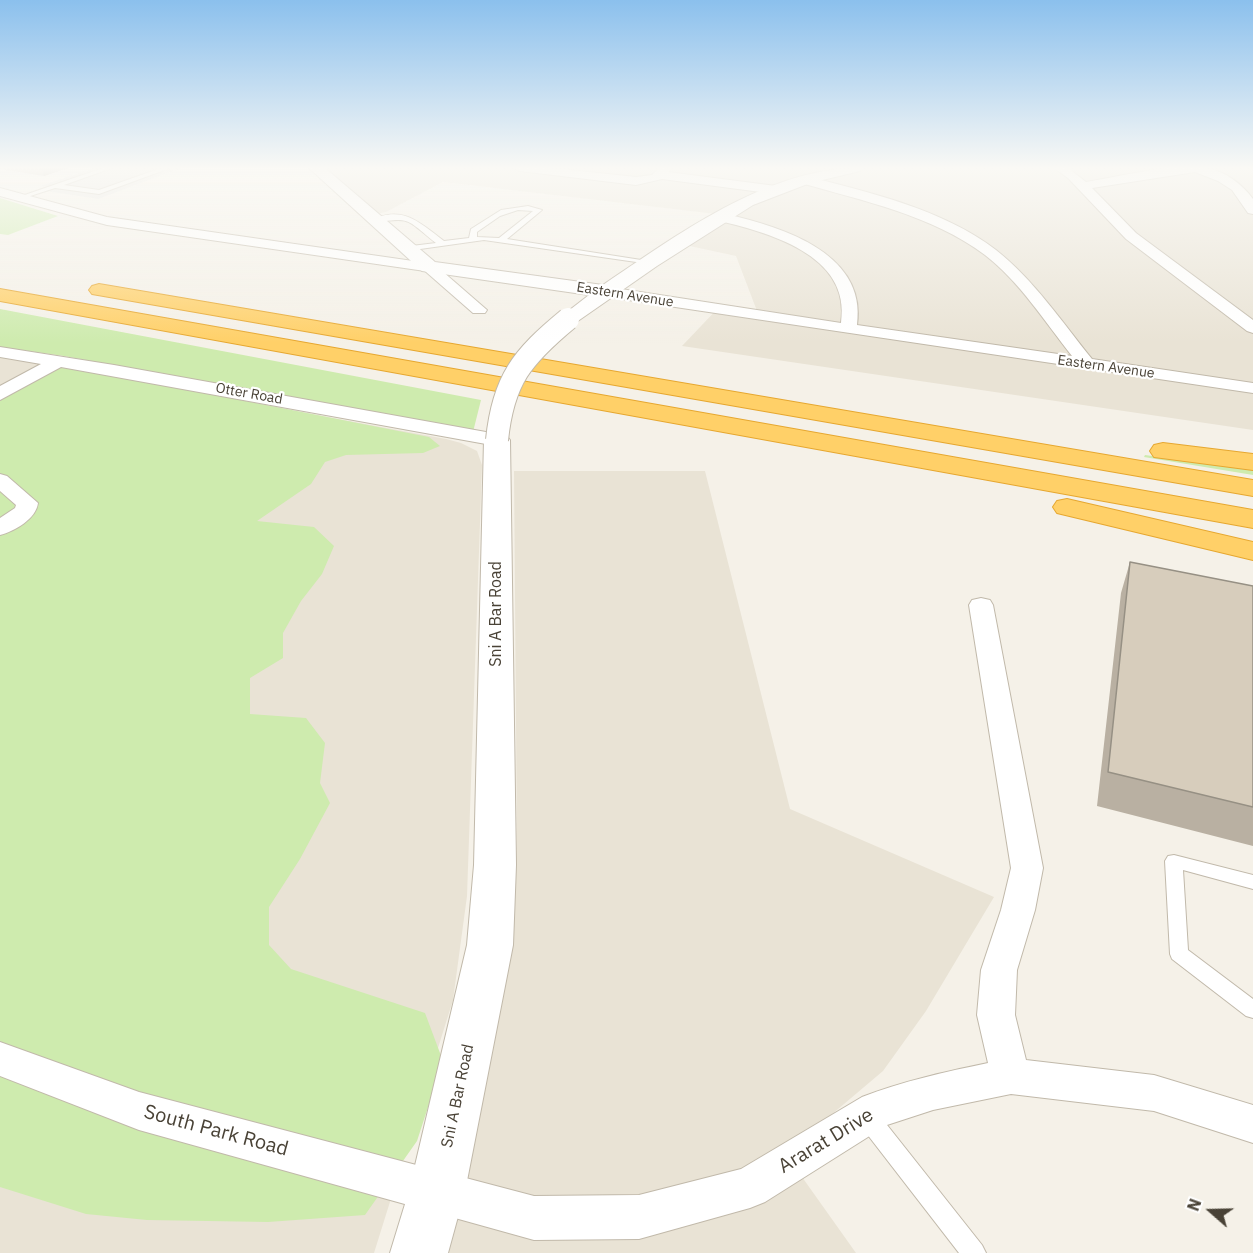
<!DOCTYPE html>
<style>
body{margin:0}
#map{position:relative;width:1253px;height:1253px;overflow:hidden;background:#f5f1e8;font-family:"IBM Plex Sans",sans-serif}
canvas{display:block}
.north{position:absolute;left:1181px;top:1181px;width:60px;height:60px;-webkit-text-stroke:4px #fff;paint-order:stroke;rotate:290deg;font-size:16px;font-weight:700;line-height:24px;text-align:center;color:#494236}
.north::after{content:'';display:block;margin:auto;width:21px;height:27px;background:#494236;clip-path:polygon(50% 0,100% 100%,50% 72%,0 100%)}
</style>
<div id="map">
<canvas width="1253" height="1253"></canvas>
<div class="north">N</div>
</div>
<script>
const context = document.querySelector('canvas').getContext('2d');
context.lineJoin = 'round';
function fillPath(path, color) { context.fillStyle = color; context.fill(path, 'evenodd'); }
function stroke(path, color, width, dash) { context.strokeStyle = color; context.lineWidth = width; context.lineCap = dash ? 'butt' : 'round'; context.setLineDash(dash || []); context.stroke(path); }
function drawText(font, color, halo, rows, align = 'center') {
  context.font = font + ' "IBM Plex Sans",sans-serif'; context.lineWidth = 4.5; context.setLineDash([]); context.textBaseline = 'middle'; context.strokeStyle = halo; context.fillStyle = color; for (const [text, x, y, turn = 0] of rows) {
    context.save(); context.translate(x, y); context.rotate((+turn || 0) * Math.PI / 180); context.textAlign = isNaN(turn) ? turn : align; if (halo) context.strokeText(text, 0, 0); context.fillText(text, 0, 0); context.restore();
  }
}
fillPath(new Path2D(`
 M 319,168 L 1253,168 L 1253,430 L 682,346 L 720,306 L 757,311 L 736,256 L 685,245 L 716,214 L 443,182 L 386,212 L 372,215 Z
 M 0,356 L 446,439 L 461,443 L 477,451 L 482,465 L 467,896 L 453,1000 L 374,1253 L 0,1253 Z
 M 514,471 L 705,471 L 790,809 L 994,897 L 926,1011 L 883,1071 L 831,1115 L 780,1146 L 856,1253 L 439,1253 L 509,964 L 517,847 Z`), '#e9e3d5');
fillPath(new Path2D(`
 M 0,198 L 58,216 L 8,235 L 0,234 Z
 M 0,309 L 481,400 L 473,432 L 64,356 L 0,347 Z
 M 61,368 L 83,369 L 429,437 L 440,446 L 423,453 L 346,455 L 325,462 L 311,484 L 257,521 L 314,527 L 334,546 L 322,574 L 301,601 L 283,633 L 283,658 L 250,678 L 250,714 L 306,718 L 325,743 L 320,783 L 330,803 L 300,859 L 269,907 L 269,945 L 291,969 L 425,1013 L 443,1061 L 417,1141 L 365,1215 L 268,1222 L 147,1220 L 86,1214 L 0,1187 L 0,398 L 44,374 Z
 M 1145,455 L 1253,470 L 1253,475 L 1144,457 Z`), '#ceebae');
fillPath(new Path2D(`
 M 94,168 L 181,168 L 98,199 L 46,191 L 52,188 L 40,186 Z`), '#e6e3e0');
const service = new Path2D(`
 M 103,168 L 112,168 L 64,185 L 99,190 L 161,168 L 170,168 L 99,194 L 55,188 L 21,199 L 16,198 Z
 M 528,206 L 542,210 L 507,239 L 654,262 L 650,264 L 484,240 L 406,251 L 403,251 L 403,247 L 436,243 C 407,220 411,216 374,223 L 370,221 C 402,204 420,223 444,241 L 469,238 L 471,229 L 501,210 ZM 518,210 L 533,211 L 499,238 L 477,237 L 477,232 L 500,216 Z
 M 1174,855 L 1253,875 L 1253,889 L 1183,870 L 1188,950 L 1253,999 L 1253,1018 L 1246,1016 L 1172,959 L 1170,954 L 1165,861 L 1168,856 Z
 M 868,1108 L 876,1111 L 982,1245 L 986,1253 L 959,1253 L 860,1125 L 857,1118 L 860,1111 Z`);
const minor = new Path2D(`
 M 514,168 L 551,168 L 636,177 L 652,175 L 659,168 L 672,168 L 668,172 L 776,186 L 782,190 L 776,194 L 662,179 L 636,185 L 520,171 Z
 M 1054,168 L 1068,168 L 1086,182 C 1119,177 1175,162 1207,168 C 1226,172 1242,184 1253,199 L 1253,214 L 1248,213 L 1232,190 L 1218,181 L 1195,172 L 1092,188 L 1136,233 L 1253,320 L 1253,333 L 1247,331 L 1126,239 L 1068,178 Z
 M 805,176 C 868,192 943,209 996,250 C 1034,280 1062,322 1092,359 L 1253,383 L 1253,393 L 608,297 L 600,292 L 608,287 L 841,323 C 852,254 766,232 716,220 L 714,217 L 716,214 L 721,213 C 776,225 868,251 857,325 L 1072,356 C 1045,322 1020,282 985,255 C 932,215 863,201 801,183 L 799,180 Z
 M 0,188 L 107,217 L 434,264 L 487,310 L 485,313 L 473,313 L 425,271 L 107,225 L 0,196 Z
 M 0,347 L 114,365 L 497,434 L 504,436 L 507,440 L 504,444 L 497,446 L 61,367 L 0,400 L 0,386 L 41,364 L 0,357 Z
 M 0,474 L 7,476 L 38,503 C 36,519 15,531 0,535 L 0,518 L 15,508 L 16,505 L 0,491 Z
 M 981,598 L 990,600 L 993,605 L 1043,868 L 1035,910 L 1017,970 L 1015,1015 L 1026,1060 L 1154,1075 L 1253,1105 L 1253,1143 L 1154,1111 L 1011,1094 L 933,1110 L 887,1125 L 765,1202 L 750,1208 L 639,1239 L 534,1240 L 139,1130 L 0,1076 L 0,1042 L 139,1092 L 534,1196 L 639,1195 L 741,1169 L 862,1097 C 903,1081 945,1072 988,1063 L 977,1015 L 981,970 L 1001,910 L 1011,868 L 969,605 L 972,600 Z`);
const tertiary = new Path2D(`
 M 309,168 L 325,168 L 435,262 L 603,285 C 677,235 770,166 863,168 L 860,171 L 810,183 L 753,205 L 657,266 L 575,323 L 568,325 L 561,323 L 558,319 L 589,295 L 422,271 Z
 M 497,432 L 506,435 L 510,440 L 516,865 L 513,945 L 465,1191 L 448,1253 L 390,1253 L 409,1191 L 467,945 L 474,865 L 484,440 L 488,435 Z`);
const motorway = new Path2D(`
 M 99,284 L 1253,480 L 1253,496 L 92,294 L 89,290 L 92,286 Z
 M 0,289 L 1253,510 L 1253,528 L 0,301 Z
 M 1163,443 L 1253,454 L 1253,470 L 1154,457 L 1150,451 L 1154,445 Z
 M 1067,499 L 1253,542 L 1253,560 L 1057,513 L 1053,507 L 1057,501 Z`);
stroke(service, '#c1b9aa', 2);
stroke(minor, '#c1b9aa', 2);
stroke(tertiary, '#c1b9aa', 2);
stroke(motorway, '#e6a730', 2);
fillPath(service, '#fff');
fillPath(minor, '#fff');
fillPath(tertiary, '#fff');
fillPath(motorway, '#ffd068');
const tertiaryBridge = new Path2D(`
 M 497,440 C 503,380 522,357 568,319`);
stroke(tertiaryBridge, '#c1b9aa', 24, []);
stroke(tertiaryBridge, '#fff', 22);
fillPath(new Path2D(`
 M 0,168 L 68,168 L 44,176 L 0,169 Z
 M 1130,562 L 1253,586 L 1253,846 L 1097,806 L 1121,593 Z`), '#b9b0a2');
fillPath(new Path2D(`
 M 42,168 L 68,168 L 44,176 Z`), '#969084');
const building = new Path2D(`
 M 1130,562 L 1253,586 L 1253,807 L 1108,772 Z`);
fillPath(building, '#d7cdbc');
stroke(building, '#969084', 1.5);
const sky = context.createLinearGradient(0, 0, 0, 343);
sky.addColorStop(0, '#8bc0ed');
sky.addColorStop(0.49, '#faf9f5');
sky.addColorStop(1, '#faf9f500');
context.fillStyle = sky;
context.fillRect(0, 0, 1253, 343);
drawText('14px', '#494236', '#fff', [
 ["Eastern Avenue",625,295,9],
 ["Eastern Avenue",1106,367,8],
 ["Otter Road",249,394,10]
]);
drawText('16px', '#494236', '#fff', [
 ["Sni A Bar Road",496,614,-90],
 ["Sni A Bar Road",458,1096,-78]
]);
drawText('20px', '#494236', '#fff', [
 ["South Park Road",216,1131,15],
 ["Ararat Drive",826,1141,-31]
]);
</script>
